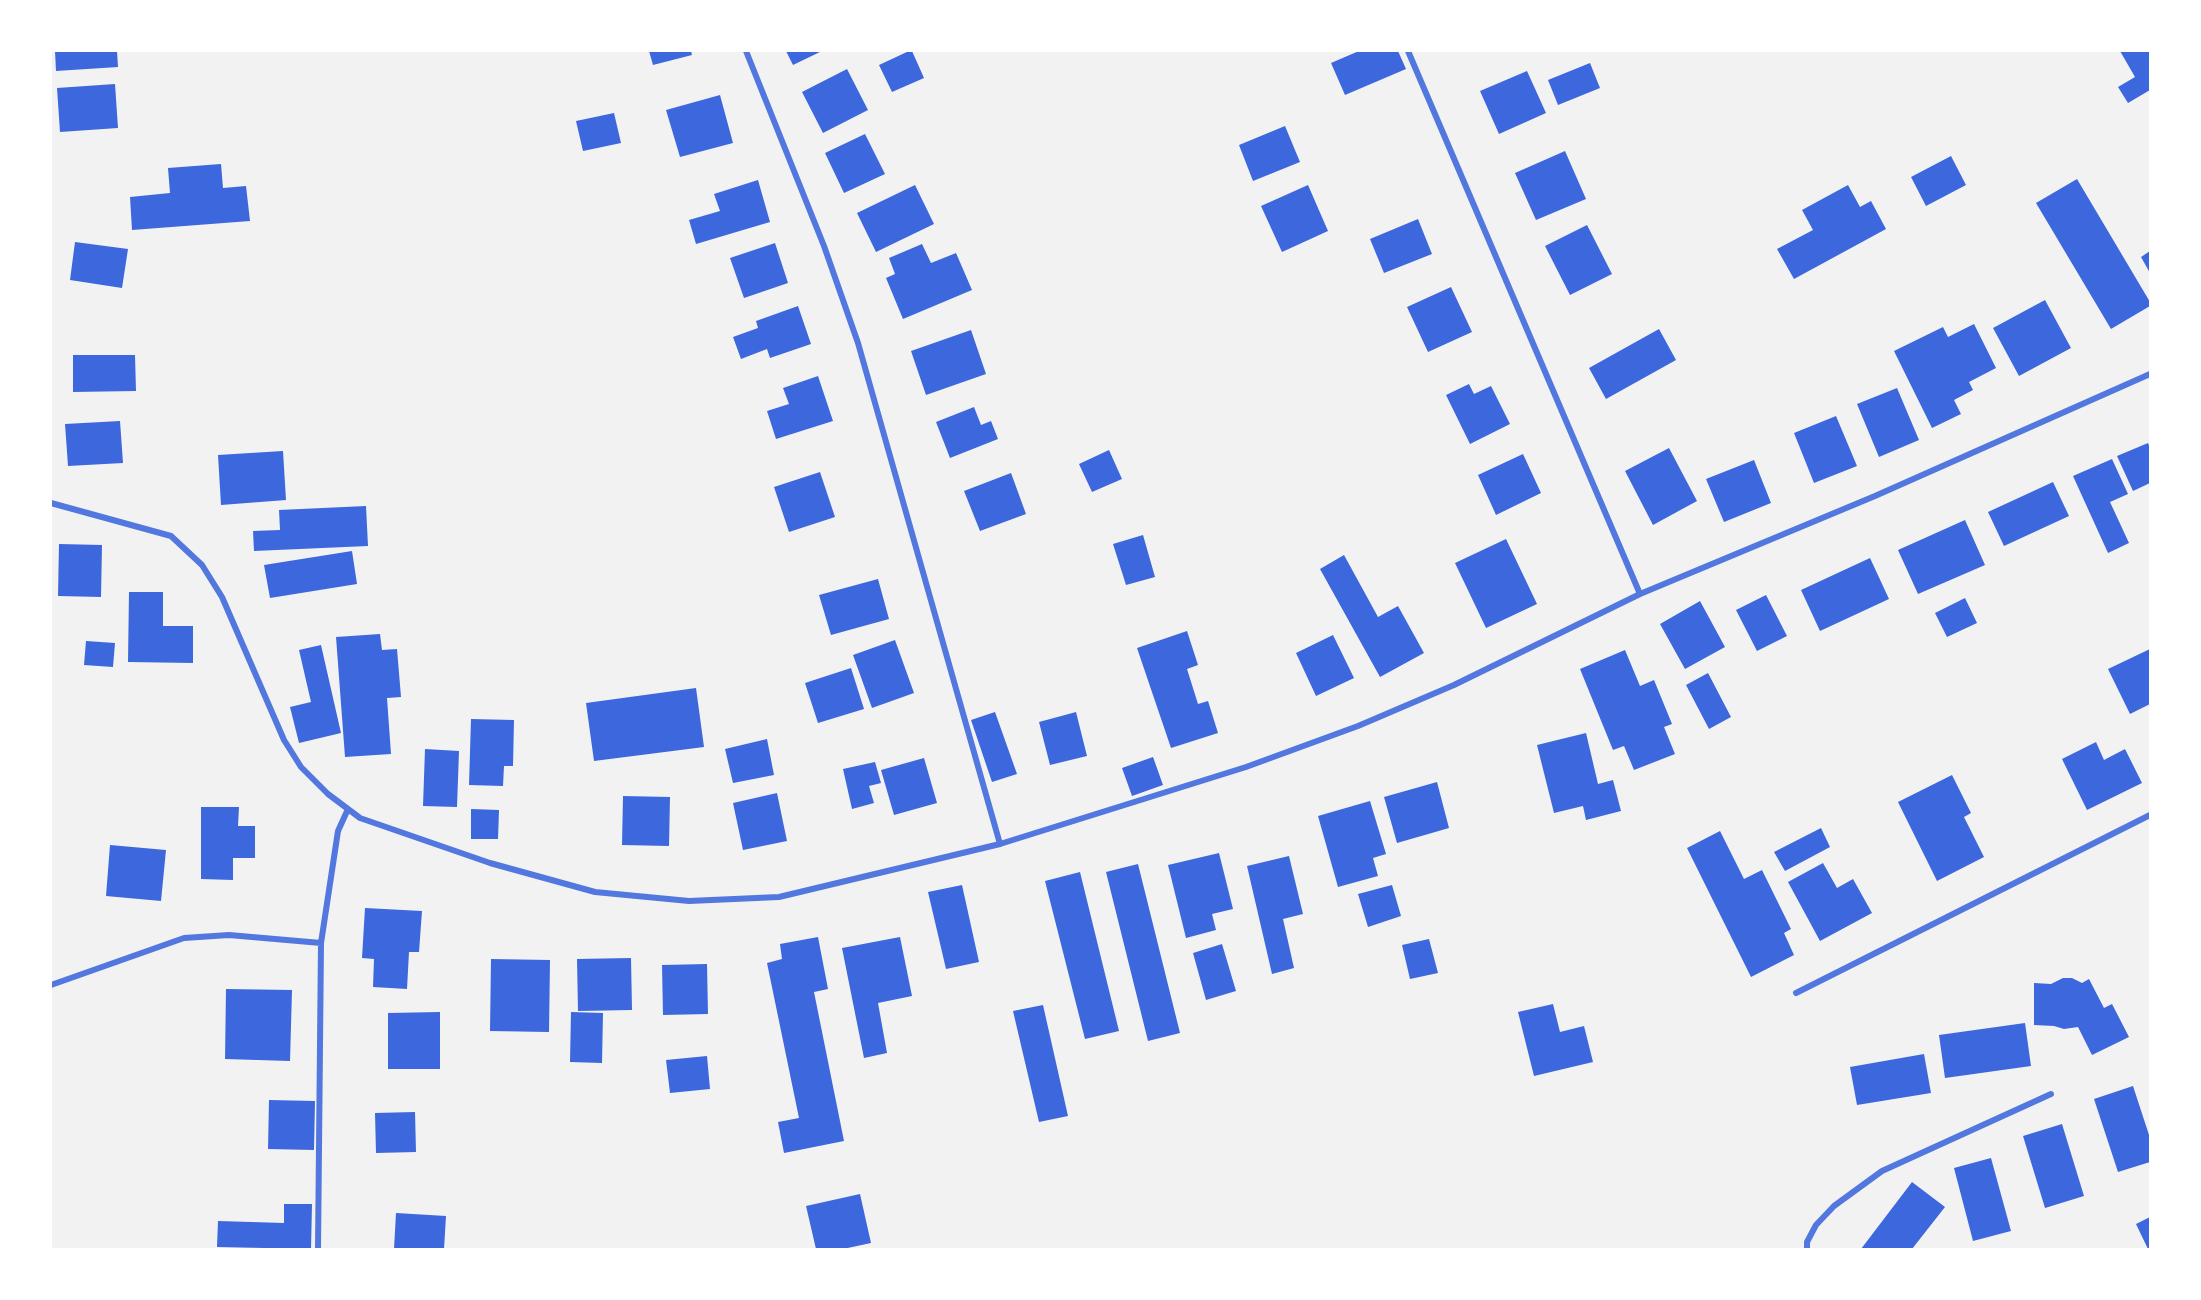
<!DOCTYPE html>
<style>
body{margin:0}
#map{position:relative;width:2201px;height:1300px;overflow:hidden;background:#f2f2f2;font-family:"Open Sans",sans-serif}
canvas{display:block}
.frame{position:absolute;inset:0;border:52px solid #fff;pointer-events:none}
</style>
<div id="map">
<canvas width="2201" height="1300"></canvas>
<div class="frame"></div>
</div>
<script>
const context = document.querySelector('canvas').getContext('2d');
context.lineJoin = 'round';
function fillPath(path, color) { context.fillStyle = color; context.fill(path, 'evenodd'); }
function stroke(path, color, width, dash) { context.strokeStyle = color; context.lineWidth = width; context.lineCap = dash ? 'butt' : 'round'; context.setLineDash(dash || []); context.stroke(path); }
fillPath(new Path2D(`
 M 55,51 L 117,51 L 118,67 L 56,71 Z
 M 649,51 L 691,51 L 692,55 L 653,65 Z
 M 786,51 L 822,51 L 793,65 Z
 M 909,51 L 912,51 L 924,78 L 892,92 L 879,65 Z
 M 1359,51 L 1398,51 L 1406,69 L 1345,95 L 1331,63 Z
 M 2120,51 L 2150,51 L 2150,90 L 2128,103 L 2118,87 L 2135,77 Z
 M 1590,63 L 1600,88 L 1558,105 L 1548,80 Z
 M 847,69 L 868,110 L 823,133 L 802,92 Z
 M 1527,71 L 1546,113 L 1499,134 L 1480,91 Z
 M 115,84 L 118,128 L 60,132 L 57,88 Z
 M 720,95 L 733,143 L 680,157 L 666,110 Z
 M 614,113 L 621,143 L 583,151 L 576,121 Z
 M 1285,126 L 1300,162 L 1253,181 L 1239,145 Z
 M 865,134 L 885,174 L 844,193 L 825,153 Z
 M 1565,151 L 1586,199 L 1536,220 L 1515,173 Z
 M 1951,156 L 1966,185 L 1926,206 L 1911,177 Z
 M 221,164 L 223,188 L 246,186 L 250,221 L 132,230 L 130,197 L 170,193 L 168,168 Z
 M 2077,179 L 2150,302 L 2150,306 L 2111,329 L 2036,203 Z
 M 758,180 L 770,222 L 696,244 L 689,220 L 720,211 L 714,194 Z
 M 915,185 L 934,224 L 876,252 L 857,213 Z
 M 1308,185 L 1328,231 L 1282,252 L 1261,206 Z
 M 1848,185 L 1860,207 L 1871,201 L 1886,229 L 1794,279 L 1777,249 L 1813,230 L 1802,210 Z
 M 1418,219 L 1432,254 L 1384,273 L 1370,239 Z
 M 1587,225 L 1612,274 L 1570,295 L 1545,246 Z
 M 75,242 L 128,249 L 122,288 L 70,280 Z
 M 775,243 L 788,283 L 744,298 L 730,258 Z
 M 922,244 L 931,263 L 956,253 L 972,290 L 903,319 L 886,278 L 895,274 L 889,258 Z
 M 2150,251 L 2150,273 L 2141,257 Z
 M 1451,287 L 1472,332 L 1428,352 L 1407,307 Z
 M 2045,300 L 2071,348 L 2019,376 L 1993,328 Z
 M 798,306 L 811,344 L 770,358 L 767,349 L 741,359 L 733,337 L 758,328 L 756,321 Z
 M 1974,324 L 1996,368 L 1969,382 L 1973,390 L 1954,400 L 1961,414 L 1932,428 L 1894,351 L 1943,327 L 1948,337 Z
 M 1659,329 L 1676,360 L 1606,399 L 1589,368 Z
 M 971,330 L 986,374 L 926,395 L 911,351 Z
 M 73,355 L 135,355 L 136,391 L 73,392 Z
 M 818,376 L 833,421 L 776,439 L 767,411 L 789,404 L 783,388 Z
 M 1469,384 L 1474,394 L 1491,386 L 1510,424 L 1470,444 L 1446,395 Z
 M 1897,388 L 1919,440 L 1879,457 L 1857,404 Z
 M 974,407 L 981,425 L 991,421 L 998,439 L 950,458 L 936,422 Z
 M 1836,416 L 1857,466 L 1814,483 L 1794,433 Z
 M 120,421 L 123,463 L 68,466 L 65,424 Z
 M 2148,443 L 2150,448 L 2150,483 L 2133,491 L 2117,456 Z
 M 1669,448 L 1697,501 L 1653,525 L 1625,471 Z
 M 1109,450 L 1122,479 L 1092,492 L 1079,464 Z
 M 283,451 L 286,500 L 221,505 L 218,455 Z
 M 1523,454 L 1541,493 L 1496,515 L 1478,475 Z
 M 2112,459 L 2128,494 L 2110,502 L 2129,543 L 2108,553 L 2073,476 Z
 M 1754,460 L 1771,503 L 1724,522 L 1706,479 Z
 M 820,472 L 835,517 L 789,532 L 774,487 Z
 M 1011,473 L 1026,514 L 980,531 L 964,491 Z
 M 2053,482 L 2069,516 L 2004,546 L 1988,512 Z
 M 366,506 L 368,546 L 254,551 L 253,531 L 280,530 L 279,510 Z
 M 1965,520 L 1985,565 L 1918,594 L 1898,550 Z
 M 1143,535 L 1155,577 L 1126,585 L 1113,544 Z
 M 1506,539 L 1537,604 L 1486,628 L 1455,563 Z
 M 59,544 L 102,545 L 101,597 L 58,596 Z
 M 352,551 L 357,584 L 270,598 L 264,565 Z
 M 1344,555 L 1378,617 L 1398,606 L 1424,653 L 1380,677 L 1320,569 Z
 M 1870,558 L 1889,599 L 1820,631 L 1801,590 Z
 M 878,579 L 889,619 L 831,635 L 819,595 Z
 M 129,592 L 163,592 L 163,626 L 193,626 L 193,663 L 128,662 Z
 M 1766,595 L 1787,636 L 1757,651 L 1736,610 Z
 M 1965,598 L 1977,623 L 1947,637 L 1935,613 Z
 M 1700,601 L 1725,647 L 1685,669 L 1660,624 Z
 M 1187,631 L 1198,665 L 1187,669 L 1198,704 L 1208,701 L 1218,733 L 1171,748 L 1137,648 Z
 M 380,634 L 382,650 L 397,649 L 401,697 L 387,698 L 391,754 L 345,757 L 336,637 Z
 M 1333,635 L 1354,678 L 1316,696 L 1296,653 Z
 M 895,640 L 914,693 L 872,708 L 853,655 Z
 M 86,641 L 115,643 L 113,667 L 84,665 Z
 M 321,645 L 341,733 L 299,743 L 290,707 L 311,702 L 299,650 Z
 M 2150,649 L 2150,704 L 2130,714 L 2108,669 Z
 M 1625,650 L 1640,686 L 1654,680 L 1672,724 L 1664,727 L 1675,754 L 1634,770 L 1624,746 L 1613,750 L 1580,669 Z
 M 851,668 L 864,709 L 818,723 L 805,683 Z
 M 1708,673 L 1731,717 L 1709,729 L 1686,685 Z
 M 696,688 L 704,747 L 594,761 L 586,703 Z
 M 995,712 L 1017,774 L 992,782 L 971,720 Z
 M 1076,712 L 1087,756 L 1050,765 L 1039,722 Z
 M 471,719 L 514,720 L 513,766 L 504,766 L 503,786 L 469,785 Z
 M 1586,733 L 1598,784 L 1613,780 L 1621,811 L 1586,820 L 1583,806 L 1554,813 L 1537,745 Z
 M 767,739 L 774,775 L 733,783 L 725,749 Z
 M 2096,742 L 2104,760 L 2125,749 L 2142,783 L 2087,810 L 2062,759 Z
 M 425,749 L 459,751 L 457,807 L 423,806 Z
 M 1153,757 L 1163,785 L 1132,796 L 1122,768 Z
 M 924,758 L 937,803 L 894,815 L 881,770 Z
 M 875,762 L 881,783 L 869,786 L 874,803 L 852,809 L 843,769 Z
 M 1952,775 L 1971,813 L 1964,817 L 1984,857 L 1937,881 L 1898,802 Z
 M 1437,782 L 1449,828 L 1397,843 L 1384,797 Z
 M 777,793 L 787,841 L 743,850 L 733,803 Z
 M 623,796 L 670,797 L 669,846 L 622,845 Z
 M 1370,801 L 1386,854 L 1373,858 L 1378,876 L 1338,887 L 1318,816 Z
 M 201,807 L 239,807 L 238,826 L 255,826 L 255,858 L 233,858 L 233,880 L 201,879 Z
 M 471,809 L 499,810 L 498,839 L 471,839 Z
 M 1821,828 L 1830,847 L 1785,871 L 1774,852 Z
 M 1720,831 L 1744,879 L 1762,870 L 1791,929 L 1784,933 L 1794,955 L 1751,977 L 1687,848 Z
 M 110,845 L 166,850 L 161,901 L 106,896 Z
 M 1219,853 L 1233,909 L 1212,914 L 1216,930 L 1186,938 L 1168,865 Z
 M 1289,856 L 1303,914 L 1283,919 L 1294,968 L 1272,974 L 1247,866 Z
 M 1823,863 L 1837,888 L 1853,879 L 1872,913 L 1820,941 L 1788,882 Z
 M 1138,864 L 1180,1033 L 1148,1041 L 1106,872 Z
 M 1080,872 L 1119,1031 L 1085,1039 L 1045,881 Z
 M 962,885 L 979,962 L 946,969 L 928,892 Z
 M 1392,885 L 1401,916 L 1368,927 L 1358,894 Z
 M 365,908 L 422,911 L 419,952 L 409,952 L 407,989 L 373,987 L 374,959 L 362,958 Z
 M 818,937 L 828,989 L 814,992 L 844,1141 L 784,1153 L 778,1122 L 799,1118 L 767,963 L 782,959 L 780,944 Z
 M 900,937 L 912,996 L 878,1003 L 887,1053 L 864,1058 L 842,948 Z
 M 1429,939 L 1438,973 L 1410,979 L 1402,945 Z
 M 1222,944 L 1236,991 L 1206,1000 L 1193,953 Z
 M 631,958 L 632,1010 L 578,1011 L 577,959 Z
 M 491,959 L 550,960 L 549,1032 L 490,1031 Z
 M 707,964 L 708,1014 L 663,1015 L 662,965 Z
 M 2063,978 L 2072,978 L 2082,983 L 2089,979 L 2104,1008 L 2112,1004 L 2129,1037 L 2092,1055 L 2078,1027 L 2064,1029 L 2054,1026 L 2034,1025 L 2034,983 L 2051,984 Z
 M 226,989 L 292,990 L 290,1061 L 225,1059 Z
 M 1553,1004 L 1560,1032 L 1584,1026 L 1593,1062 L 1534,1076 L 1518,1012 Z
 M 1043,1005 L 1068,1116 L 1039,1122 L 1013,1011 Z
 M 440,1012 L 440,1069 L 388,1069 L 388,1013 Z
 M 571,1012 L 603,1013 L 602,1063 L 570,1062 Z
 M 2025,1023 L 2031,1066 L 1945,1078 L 1939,1035 Z
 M 1924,1054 L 1931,1093 L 1857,1105 L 1850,1067 Z
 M 707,1056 L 710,1089 L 670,1093 L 666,1060 Z
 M 2133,1086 L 2150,1138 L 2150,1162 L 2118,1172 L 2094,1099 Z
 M 269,1100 L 315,1101 L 314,1150 L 268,1149 Z
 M 415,1112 L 416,1152 L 376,1153 L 375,1113 Z
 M 2062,1124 L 2084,1196 L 2045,1208 L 2023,1136 Z
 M 1991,1158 L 2011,1231 L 1973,1241 L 1954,1168 Z
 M 1912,1182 L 1945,1207 L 1912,1249 L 1861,1249 Z
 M 860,1194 L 871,1243 L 843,1249 L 816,1249 L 806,1206 Z
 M 284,1204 L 312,1204 L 311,1249 L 217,1247 L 218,1221 L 284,1223 Z
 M 396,1213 L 446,1216 L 444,1249 L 394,1249 Z
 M 2150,1217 L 2150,1249 L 2148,1249 L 2136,1224 Z`), '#3d67dc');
stroke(new Path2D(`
 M 746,51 L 824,246 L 858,343 L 1000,844
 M 1408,51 L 1640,594
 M 51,503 L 171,536 L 202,565 L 222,597 L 284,740 L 301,767 L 328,794 L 360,818 L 490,863 L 595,892 L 689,901 L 779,897 L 1000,844 L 1246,767 L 1358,726 L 1454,685 L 1640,594 L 1875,496 L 2150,374
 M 51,985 L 184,938 L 229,935 L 321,943
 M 1796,993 L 2150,815
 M 318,1249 L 321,943 L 338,831 L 348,809
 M 1807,1249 L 1807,1242 L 1816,1225 L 1834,1206 L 1882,1171 L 2051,1094`), '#5277de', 6);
</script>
